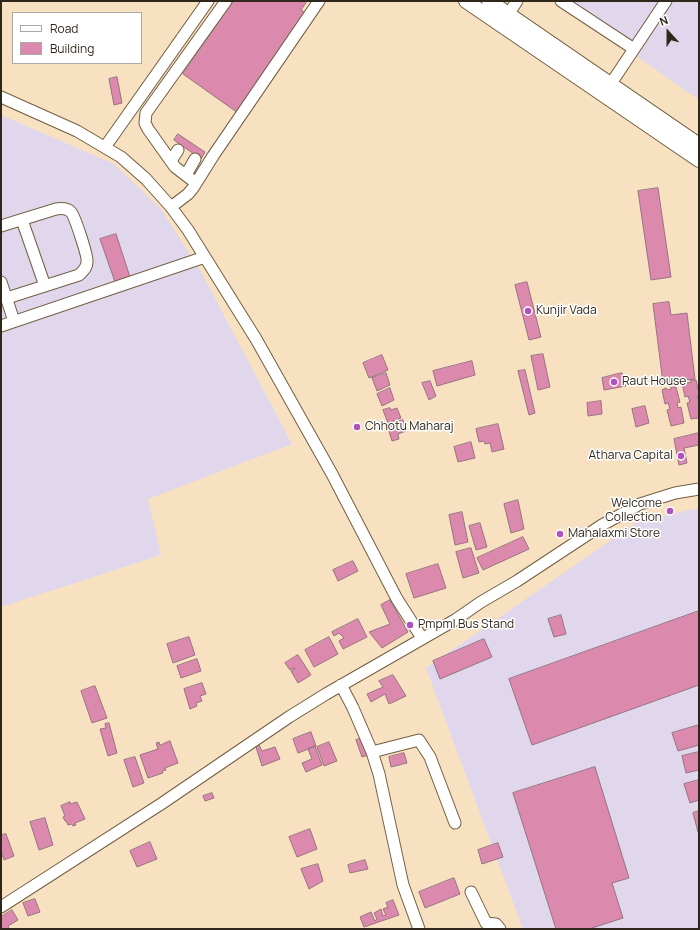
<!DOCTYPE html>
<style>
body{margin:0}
#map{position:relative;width:700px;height:930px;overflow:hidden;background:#f8e1c1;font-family:Manrope,sans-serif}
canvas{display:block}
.frame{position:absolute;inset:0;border:2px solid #30271b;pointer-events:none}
.legend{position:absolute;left:12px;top:12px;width:130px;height:52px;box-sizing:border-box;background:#fff;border:1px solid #aca9a4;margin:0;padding:5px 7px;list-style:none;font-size:12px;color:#30271b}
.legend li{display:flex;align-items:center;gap:8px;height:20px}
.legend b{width:20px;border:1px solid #aca9a4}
.north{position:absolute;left:648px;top:12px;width:40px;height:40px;-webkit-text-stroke:3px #fff;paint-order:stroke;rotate:339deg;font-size:11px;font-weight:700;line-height:16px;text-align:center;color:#30271b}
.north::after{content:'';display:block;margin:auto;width:14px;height:18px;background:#30271b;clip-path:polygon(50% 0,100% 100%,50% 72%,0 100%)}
</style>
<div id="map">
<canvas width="700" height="930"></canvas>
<div class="frame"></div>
<ul class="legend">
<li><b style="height:5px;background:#fff"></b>Road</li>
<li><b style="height:11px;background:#dc89ae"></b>Building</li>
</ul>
<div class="north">N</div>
</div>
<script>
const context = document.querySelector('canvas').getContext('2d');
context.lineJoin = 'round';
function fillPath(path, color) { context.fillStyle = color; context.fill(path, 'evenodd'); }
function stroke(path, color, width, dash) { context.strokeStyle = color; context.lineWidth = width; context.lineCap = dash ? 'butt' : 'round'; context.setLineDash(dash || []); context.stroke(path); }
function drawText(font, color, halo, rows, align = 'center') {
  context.font = font + ' Manrope,sans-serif'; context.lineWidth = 3; context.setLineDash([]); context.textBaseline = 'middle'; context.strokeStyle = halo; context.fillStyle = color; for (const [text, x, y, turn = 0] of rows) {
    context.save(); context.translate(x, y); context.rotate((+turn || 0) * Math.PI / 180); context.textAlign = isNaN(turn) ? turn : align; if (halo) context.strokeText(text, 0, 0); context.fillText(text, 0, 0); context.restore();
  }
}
fillPath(new Path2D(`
 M 558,1 L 699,1 L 699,100 Z
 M 1,115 L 114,164 L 161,209 L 200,270 L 292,444 L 148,499 L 161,555 L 1,607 Z
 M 699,508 L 699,929 L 523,929 L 426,668 L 639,521 Z`), '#e0d7ec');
const building = new Path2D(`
 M 234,1 L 307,1 L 301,10 L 307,14 L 238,113 L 183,74 Z
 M 117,77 L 122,103 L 114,105 L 109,79 Z
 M 178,134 L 205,152 L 201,159 L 174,140 Z
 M 658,188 L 671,277 L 651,280 L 638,191 Z
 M 116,234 L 130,277 L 115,282 L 100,239 Z
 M 527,282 L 541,337 L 529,340 L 515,285 Z
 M 669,302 L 671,315 L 687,313 L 695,379 L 663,383 L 653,304 Z
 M 543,354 L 550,387 L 538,390 L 531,356 Z
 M 382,355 L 388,370 L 369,378 L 363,363 Z
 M 472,361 L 475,375 L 437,386 L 433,371 Z
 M 525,370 L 535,413 L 529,415 L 518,371 Z
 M 386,373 L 390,385 L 377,391 L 372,378 Z
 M 622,373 L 626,386 L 604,390 L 602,378 Z
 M 691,380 L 696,380 L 699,393 L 699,396 L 697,396 L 699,401 L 699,418 L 691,419 L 687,403 L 690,402 L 688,396 L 685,397 L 682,383 L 686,381 L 687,383 L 691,382 Z
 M 430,381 L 436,396 L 429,400 L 422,383 Z
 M 671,387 L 676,387 L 680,402 L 677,403 L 678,408 L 681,407 L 684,423 L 671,426 L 667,410 L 670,409 L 668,403 L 665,404 L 662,390 L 666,388 L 668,390 L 671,389 Z
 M 390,388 L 394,400 L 382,406 L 377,394 Z
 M 601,401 L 602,414 L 588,416 L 587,403 Z
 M 645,406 L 649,423 L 636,427 L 632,409 Z
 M 390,408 L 391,410 L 397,408 L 401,418 L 388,423 L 383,410 Z
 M 403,420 L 406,431 L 398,434 L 399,439 L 392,441 L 387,425 Z
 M 498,424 L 504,449 L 492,452 L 490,443 L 485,444 L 484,441 L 479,442 L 476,429 Z
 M 699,433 L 699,445 L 684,448 L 687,463 L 679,465 L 674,439 Z
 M 471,442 L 475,458 L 458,462 L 454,447 Z
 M 518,500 L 524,529 L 511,533 L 504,504 Z
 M 462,512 L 468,542 L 455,545 L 449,515 Z
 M 480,523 L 487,547 L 476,550 L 469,526 Z
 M 523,537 L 529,549 L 483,570 L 477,558 Z
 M 471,548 L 479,573 L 463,578 L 456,552 Z
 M 353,561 L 358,571 L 338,581 L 333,570 Z
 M 438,564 L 446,588 L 414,598 L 406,574 Z
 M 390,600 L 408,632 L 382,648 L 369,632 L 390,624 L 381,605 Z
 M 699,611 L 699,685 L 532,745 L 509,679 Z
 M 561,615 L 566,634 L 554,637 L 548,619 Z
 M 358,619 L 367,637 L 343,649 L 339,641 L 344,638 L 339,633 L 334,636 L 332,632 Z
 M 189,637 L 195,655 L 173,663 L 167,644 Z
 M 329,637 L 338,654 L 314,667 L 305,650 Z
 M 484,639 L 492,657 L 440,679 L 433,661 Z
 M 298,655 L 311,675 L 298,683 L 291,671 L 295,669 L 294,668 L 290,670 L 285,663 Z
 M 197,659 L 201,671 L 181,678 L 177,666 Z
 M 393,675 L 406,696 L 389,704 L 385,694 L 371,702 L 367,694 L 383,687 L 379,681 Z
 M 202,683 L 206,694 L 200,696 L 202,701 L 196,703 L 197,706 L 190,709 L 184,689 Z
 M 95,686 L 107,718 L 92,723 L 81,691 Z
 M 109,723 L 117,753 L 108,756 L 100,729 L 106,728 L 105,724 Z
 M 699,725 L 699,745 L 678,751 L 672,733 Z
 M 311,732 L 316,746 L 298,753 L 293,739 Z
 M 363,738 L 369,755 L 362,757 L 356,740 Z
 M 170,741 L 178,763 L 165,768 L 166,770 L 162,771 L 163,773 L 148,778 L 140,755 L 158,749 L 156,743 L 159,742 L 160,745 Z
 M 329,742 L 337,761 L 324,766 L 317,747 Z
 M 259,745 L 262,751 L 275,747 L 280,759 L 262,766 L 256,747 Z
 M 315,746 L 322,765 L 306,772 L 302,763 L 312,759 L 308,749 Z
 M 699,752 L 699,770 L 686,773 L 682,756 Z
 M 404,753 L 407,763 L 391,767 L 389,757 Z
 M 135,757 L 144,783 L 133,787 L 124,760 Z
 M 595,767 L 629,878 L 612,883 L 623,918 L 589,929 L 556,929 L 513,793 Z
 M 699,780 L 699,800 L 690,803 L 684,784 Z
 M 212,793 L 214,798 L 205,801 L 203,796 Z
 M 70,802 L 70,804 L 77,802 L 85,819 L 75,823 L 76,825 L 73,826 L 72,824 L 68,825 L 66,821 L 65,821 L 63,817 L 65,816 L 61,806 Z
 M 699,811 L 699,832 L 698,832 L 693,813 Z
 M 45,818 L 53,845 L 39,850 L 30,822 Z
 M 310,829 L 317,849 L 297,857 L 289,837 Z
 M 6,834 L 14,856 L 4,860 L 1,852 L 1,835 Z
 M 150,842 L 157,859 L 137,867 L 130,851 Z
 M 498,843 L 503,857 L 482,864 L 478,850 Z
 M 365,860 L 368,869 L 350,873 L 348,865 Z
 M 318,864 L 323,881 L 309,889 L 301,869 Z
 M 454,878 L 460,894 L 425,908 L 419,892 Z
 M 35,899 L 40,912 L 28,916 L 23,903 Z
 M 393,900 L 399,915 L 364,927 L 360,917 L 371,912 L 375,921 L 377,919 L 374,913 L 381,909 L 383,916 L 386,915 L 383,909 L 388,907 L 386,903 Z
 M 12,910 L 18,920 L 8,926 L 9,929 L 1,929 L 1,917 Z`);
fillPath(building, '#dc89ae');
stroke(building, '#977381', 1);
const minor = new Path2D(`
 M 561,1 L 634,49
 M 504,21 L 517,1
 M 606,91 L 666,1
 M 1,97 L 77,131 L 121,157 L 146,179 L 171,207 L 188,230 L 256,339 L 332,474 L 397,599 L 422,638
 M 105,147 L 208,1
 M 171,161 L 178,150
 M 186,175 L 195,159
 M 196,183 L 175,167 L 148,129 L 145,123 L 146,113 L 226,1
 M 171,207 L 188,194 L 193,188 L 213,156 L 319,1
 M 22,220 L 45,286
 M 1,226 L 56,209 C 62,208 67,208 71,212 C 75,217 88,256 87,262 C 87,268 83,271 79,275 L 7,298
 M 1,282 L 14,321
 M 1,326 L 205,257
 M 341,685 L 353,708 L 372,752 L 379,774 L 403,885 L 419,929
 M 372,752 L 419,740 L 430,757 L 455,823
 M 471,892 L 486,923 L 496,924 L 500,929
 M 1,907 L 161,804 L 289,717 L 326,694 L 455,620 L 481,602 L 517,581 L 602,525 L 640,504 L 675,493 L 699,489`);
const major = new Path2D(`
 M 466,1 L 699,160
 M 489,1 L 699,145`);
stroke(minor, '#725e41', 13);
stroke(major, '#725e41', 16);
stroke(minor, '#fff', 11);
stroke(major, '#fff', 14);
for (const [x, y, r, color] of [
 [528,311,4,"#af52bd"],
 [614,382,4,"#af52bd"],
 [357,427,4,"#af52bd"],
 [681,456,4,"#af52bd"],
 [670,511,4,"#af52bd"],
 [560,534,4,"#af52bd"],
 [410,625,4,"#af52bd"]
]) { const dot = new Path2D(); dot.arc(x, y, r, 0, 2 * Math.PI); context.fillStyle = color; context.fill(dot); stroke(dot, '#fff', 1.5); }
drawText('12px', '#30271b', '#fff', [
 ["Kunjir Vada",536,311],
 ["Raut House",622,382],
 ["Chhotu Maharaj",365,427],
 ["Atharva Capital",673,456,"right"],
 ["Welcome",662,504,"right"],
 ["Collection",662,518,"right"],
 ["Mahalaxmi Store",568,534],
 ["Pmpml Bus Stand",418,625]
], 'left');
</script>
